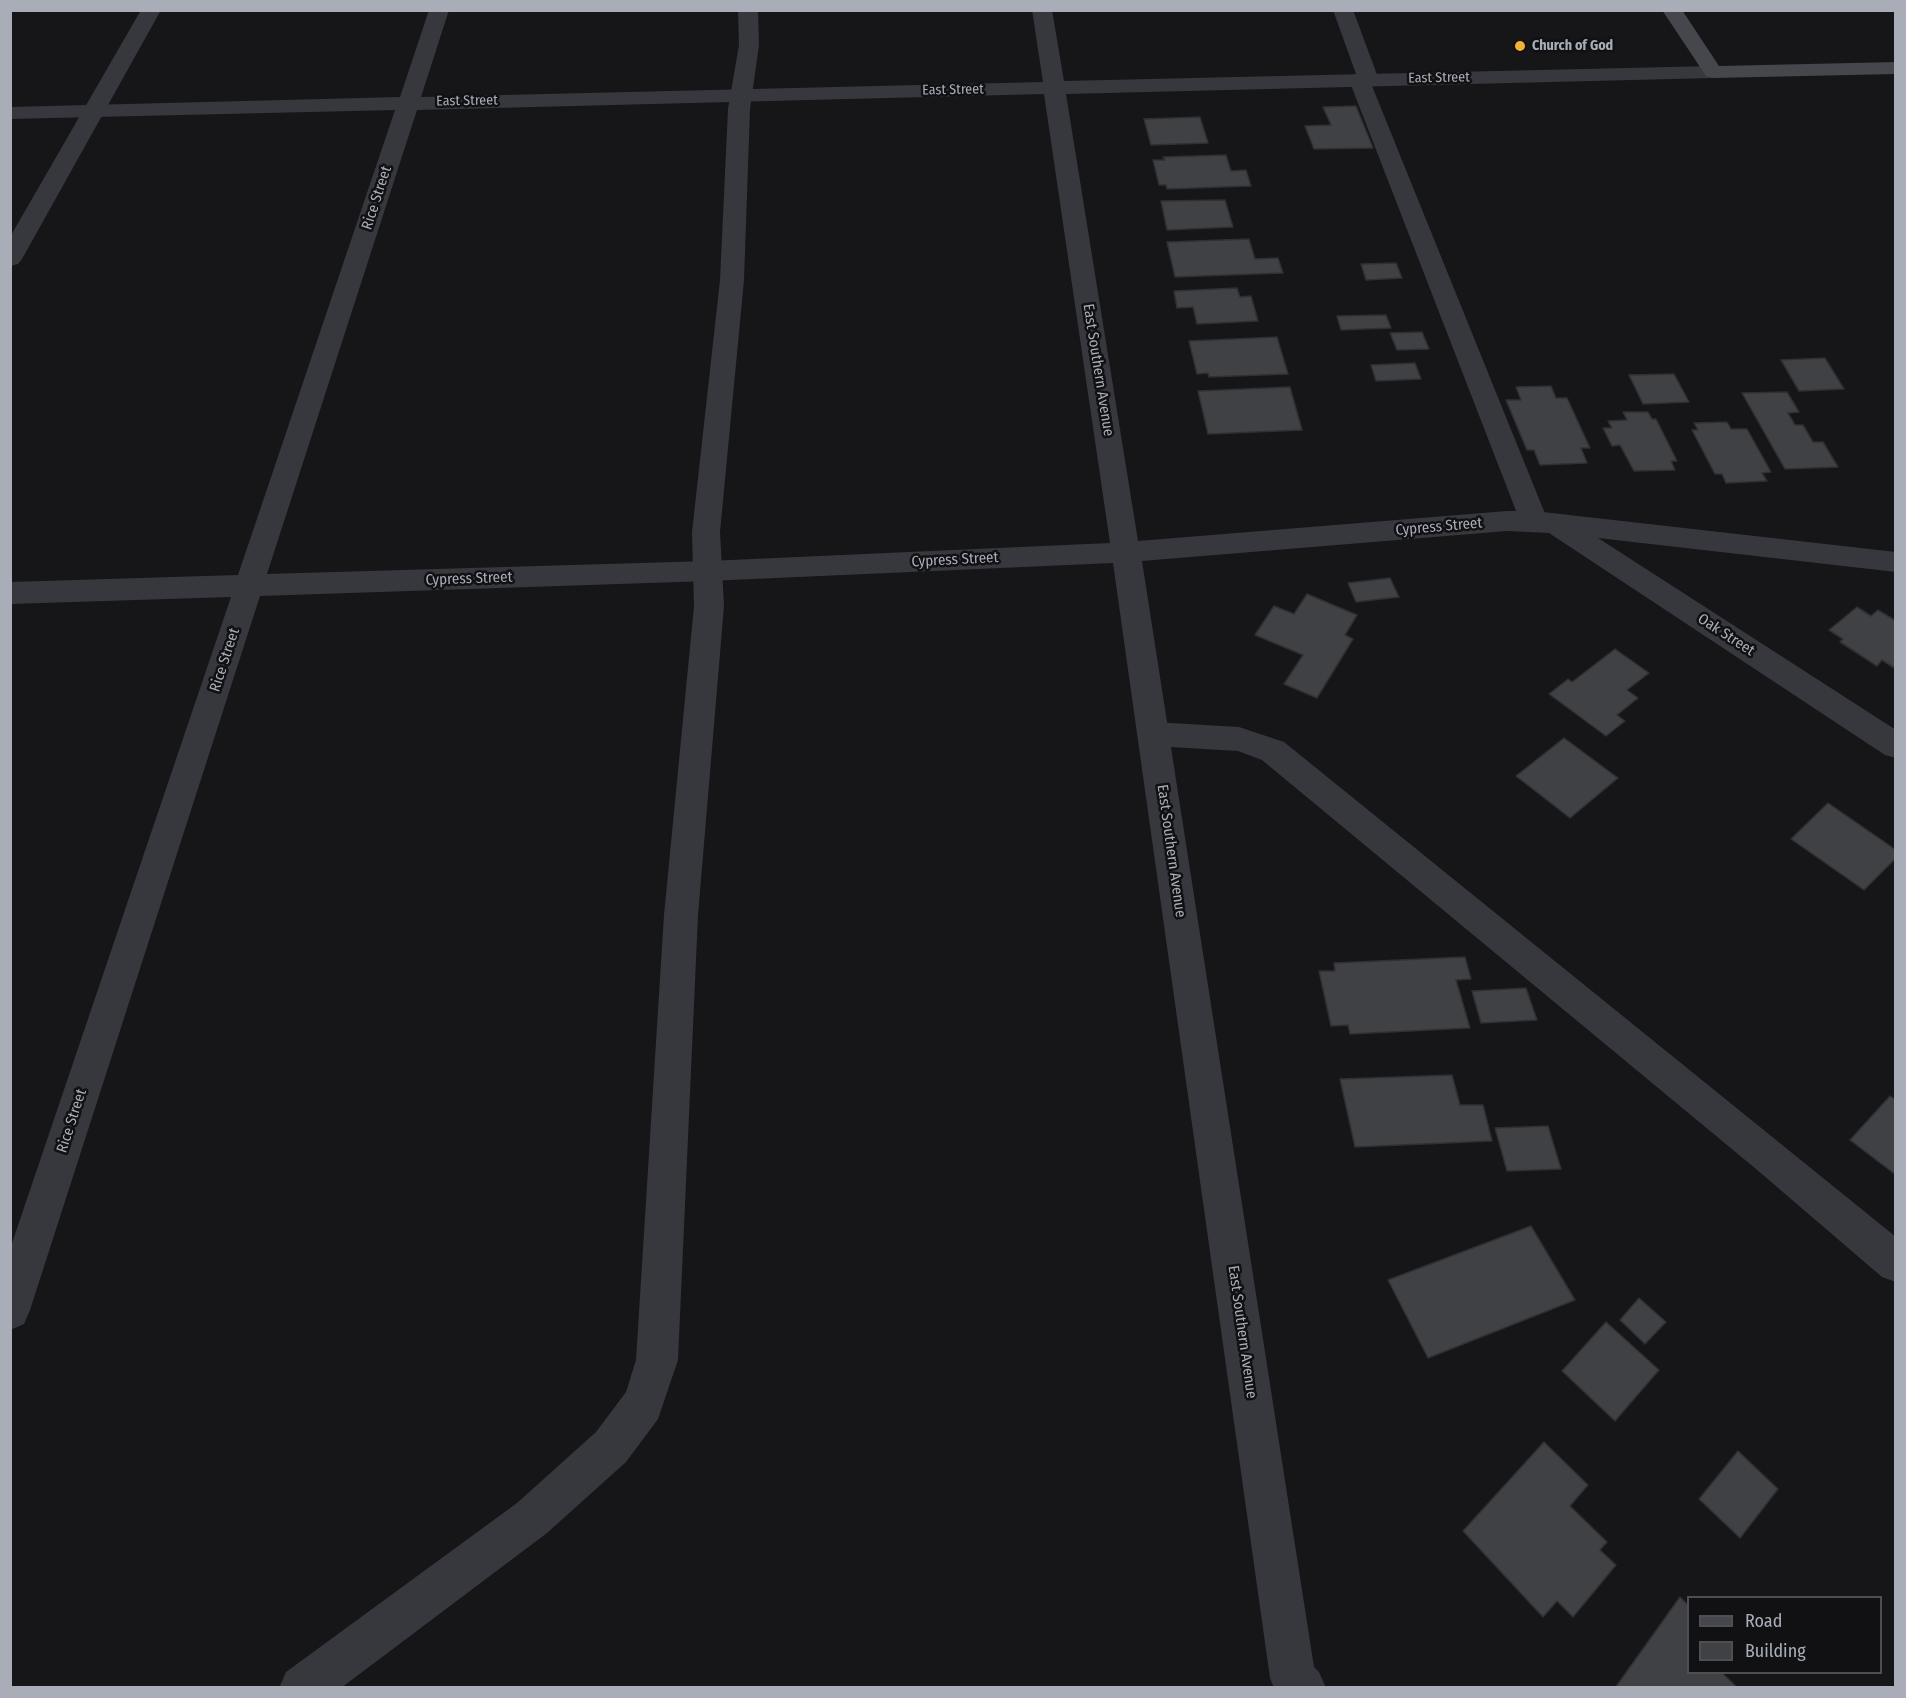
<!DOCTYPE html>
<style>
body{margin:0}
#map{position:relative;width:1906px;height:1698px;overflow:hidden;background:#161618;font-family:"Fira Sans Condensed",sans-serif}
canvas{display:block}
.frame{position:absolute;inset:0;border:12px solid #a8adb8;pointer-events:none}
.legend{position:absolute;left:1687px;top:1596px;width:195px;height:78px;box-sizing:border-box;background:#111113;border:2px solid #4d4f55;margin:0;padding:8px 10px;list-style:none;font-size:18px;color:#a8adb8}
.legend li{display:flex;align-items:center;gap:12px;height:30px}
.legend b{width:30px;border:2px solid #4d4f55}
</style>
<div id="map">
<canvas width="1906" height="1698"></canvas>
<div class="frame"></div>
<ul class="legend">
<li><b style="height:8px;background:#45474d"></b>Road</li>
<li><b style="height:16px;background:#404145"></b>Building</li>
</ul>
</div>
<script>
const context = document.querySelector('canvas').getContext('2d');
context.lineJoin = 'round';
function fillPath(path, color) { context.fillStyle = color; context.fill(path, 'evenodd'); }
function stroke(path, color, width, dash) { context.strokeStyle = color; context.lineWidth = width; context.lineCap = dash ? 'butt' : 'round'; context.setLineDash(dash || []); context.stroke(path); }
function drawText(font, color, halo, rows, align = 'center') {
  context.font = font + ' "Fira Sans Condensed",sans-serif'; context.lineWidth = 5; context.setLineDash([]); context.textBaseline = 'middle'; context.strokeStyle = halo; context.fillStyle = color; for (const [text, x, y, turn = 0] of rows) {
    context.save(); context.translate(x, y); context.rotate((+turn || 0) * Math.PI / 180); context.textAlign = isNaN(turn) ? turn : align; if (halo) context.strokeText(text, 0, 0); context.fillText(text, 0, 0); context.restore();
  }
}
const building = new Path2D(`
 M 1356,106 L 1373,148 L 1314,149 L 1305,126 L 1331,125 L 1323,107 Z
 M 1200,117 L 1208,143 L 1151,145 L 1144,119 Z
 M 1226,155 L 1231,171 L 1246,170 L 1251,186 L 1167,189 L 1166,185 L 1159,185 L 1153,160 L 1165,160 L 1163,157 Z
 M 1225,200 L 1233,227 L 1167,230 L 1161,201 Z
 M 1249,239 L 1255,259 L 1278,258 L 1283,273 L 1175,277 L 1167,242 Z
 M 1396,263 L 1402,278 L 1366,280 L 1361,264 Z
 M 1237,288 L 1240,297 L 1251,296 L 1258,321 L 1197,324 L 1193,307 L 1177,308 L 1174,291 Z
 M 1386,315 L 1391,328 L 1341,330 L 1337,316 Z
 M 1422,332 L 1429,349 L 1397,350 L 1390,333 Z
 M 1277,337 L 1288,374 L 1209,377 L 1208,373 L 1197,374 L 1189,341 Z
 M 1825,358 L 1844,389 L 1799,391 L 1781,360 Z
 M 1415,363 L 1421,379 L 1376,381 L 1371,365 Z
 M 1674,374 L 1689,402 L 1643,404 L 1629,375 Z
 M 1551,386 L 1556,398 L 1567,398 L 1590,448 L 1581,448 L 1587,463 L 1540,465 L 1534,450 L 1527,450 L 1506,400 L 1521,400 L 1516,387 Z
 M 1290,387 L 1302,430 L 1208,434 L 1198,391 Z
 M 1787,392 L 1799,412 L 1788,413 L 1795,425 L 1803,425 L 1813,442 L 1823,442 L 1838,467 L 1785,469 L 1742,393 Z
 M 1623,412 L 1648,412 L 1652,419 L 1656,419 L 1677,461 L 1671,461 L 1675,470 L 1634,471 L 1620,445 L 1612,446 L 1603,428 L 1612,428 L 1608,421 L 1627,420 Z
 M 1727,422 L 1731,429 L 1747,429 L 1771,472 L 1762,473 L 1767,481 L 1726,483 L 1722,474 L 1715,474 L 1692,430 L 1698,430 L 1694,423 Z
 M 1390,578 L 1399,597 L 1356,602 L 1348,583 Z
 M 1307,594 L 1357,615 L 1345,635 L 1353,639 L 1317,698 L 1284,684 L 1303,655 L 1255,635 L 1274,606 L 1294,614 Z
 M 1857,607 L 1871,616 L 1878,610 L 1896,621 L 1896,669 L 1882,660 L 1877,666 L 1840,642 L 1843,639 L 1829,630 Z
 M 1615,649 L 1649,673 L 1627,690 L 1638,698 L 1617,715 L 1625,721 L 1606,736 L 1549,694 L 1568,679 L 1572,682 Z
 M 1564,738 L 1618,778 L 1570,818 L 1516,776 Z
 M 1828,803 L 1896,850 L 1896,858 L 1864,890 L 1791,839 Z
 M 1465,957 L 1471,979 L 1456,980 L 1470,1028 L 1350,1034 L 1348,1025 L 1331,1026 L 1319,971 L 1335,971 L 1334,963 Z
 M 1526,988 L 1537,1020 L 1481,1023 L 1472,991 Z
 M 1452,1075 L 1460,1105 L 1483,1105 L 1492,1141 L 1355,1147 L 1340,1079 Z
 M 1890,1096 L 1896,1100 L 1896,1175 L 1850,1140 Z
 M 1548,1126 L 1561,1169 L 1507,1171 L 1495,1128 Z
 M 1531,1226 L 1575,1300 L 1428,1358 L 1388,1280 Z
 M 1639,1298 L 1666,1322 L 1645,1344 L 1620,1320 Z
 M 1606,1322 L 1659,1370 L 1615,1421 L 1562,1371 Z
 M 1544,1442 L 1588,1485 L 1570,1506 L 1607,1542 L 1600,1550 L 1616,1565 L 1573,1617 L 1557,1601 L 1543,1617 L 1463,1531 Z
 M 1738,1451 L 1778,1489 L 1740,1538 L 1699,1499 Z
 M 1680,1597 L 1688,1605 L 1688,1672 L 1721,1672 L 1738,1688 L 1615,1688 Z`);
fillPath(building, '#404145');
stroke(building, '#303034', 1.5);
fillPath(new Path2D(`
 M 141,10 L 161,10 L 22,259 L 18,264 L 10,266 L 10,237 Z
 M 738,10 L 758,10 L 759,45 L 750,109 L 744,280 L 720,532 L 724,606 L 698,915 L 678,1360 L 658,1419 L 626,1462 L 547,1533 L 341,1688 L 279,1688 L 286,1672 L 517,1503 L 596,1432 L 626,1392 L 636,1360 L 664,915 L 694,606 L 692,532 L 720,280 L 728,109 L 739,45 Z
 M 1333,10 L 1353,10 L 1379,80 L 1372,86 L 1548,521 L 1544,528 L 1534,531 L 1524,528 L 1520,521 L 1349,80 L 1352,76 L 1356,74 Z
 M 1153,722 L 1239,727 L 1284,742 L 1896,1237 L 1896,1282 L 1882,1277 L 1756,1169 L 1262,760 L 1238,751 L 1153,746 L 1142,743 L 1137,734 L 1142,725 Z`), '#37383d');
fillPath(new Path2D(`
 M 429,10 L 449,10 L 421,97 L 1043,82 L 1032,10 L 1052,10 L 1064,81 L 1713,66 L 1720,68 L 1723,72 L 1720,76 L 1713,78 L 1066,94 L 1138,541 L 1507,511 L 1534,511 L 1896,552 L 1896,572 L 1598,538 L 1896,730 L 1896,758 L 1885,755 L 1549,533 L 1507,531 L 1142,561 L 1314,1667 L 1319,1672 L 1326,1688 L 1274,1688 L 1270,1678 L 1113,563 L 708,581 L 260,596 L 30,1310 L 24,1324 L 10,1330 L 10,1249 L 231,597 L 10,604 L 10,582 L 238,575 L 395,110 L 10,119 L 10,107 L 400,97 ZM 1044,94 L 1110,543 L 708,561 L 267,574 L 417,110 Z`), '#37383d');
fillPath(new Path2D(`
 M 1662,10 L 1682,10 L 1719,66 L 1896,62 L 1896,74 L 1713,78 L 1706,76 Z`), '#45474d');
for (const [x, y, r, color] of [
 [1520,46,6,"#f2b134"]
]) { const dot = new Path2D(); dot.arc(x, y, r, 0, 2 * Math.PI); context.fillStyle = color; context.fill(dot); stroke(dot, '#111113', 2); }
drawText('bold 14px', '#a8adb8', '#111113', [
 ["Church of God",1532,46]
], 'left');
drawText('14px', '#a8adb8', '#111113', [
 ["East Street",1439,78,-1],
 ["East Street",953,90,-1],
 ["East Street",467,101,-1]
]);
drawText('15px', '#a8adb8', '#111113', [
 ["Rice Street",377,198,-72],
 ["East Southern Avenue",1098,370,81],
 ["Cypress Street",1439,527,-5],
 ["Cypress Street",955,560,-3],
 ["Cypress Street",469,579,-2],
 ["Oak Street",1726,635,33],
 ["Rice Street",225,660,-72],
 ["East Southern Avenue",1171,851,82],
 ["Rice Street",72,1121,-72],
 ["East Southern Avenue",1242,1332,82]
]);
</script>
